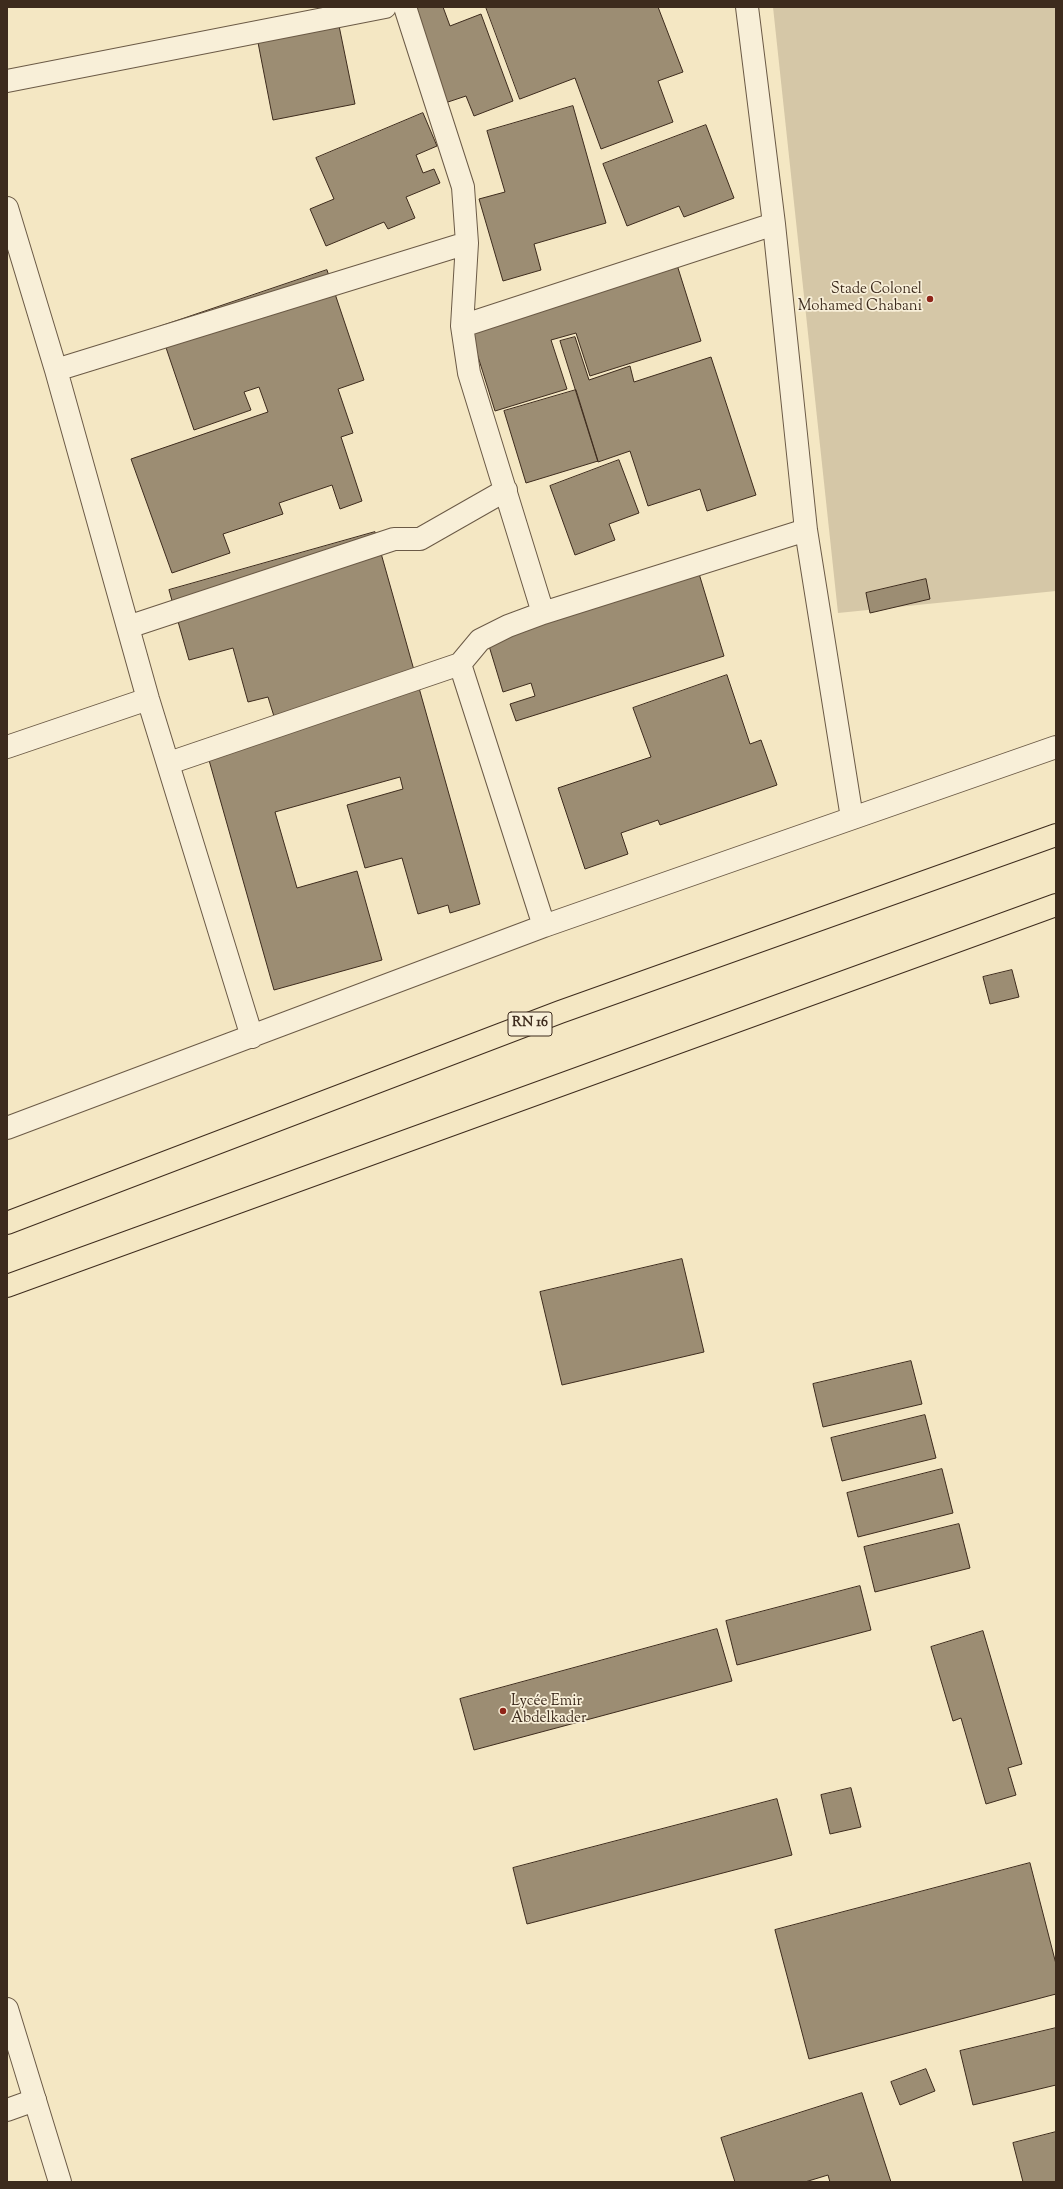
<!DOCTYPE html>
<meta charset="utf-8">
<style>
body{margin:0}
#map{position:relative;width:1063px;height:2189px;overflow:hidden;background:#f4e7c3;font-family:"Sorts Mill Goudy",serif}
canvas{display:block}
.frame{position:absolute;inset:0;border:8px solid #3d2b1d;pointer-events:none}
</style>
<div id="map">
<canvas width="1063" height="2189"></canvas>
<div class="frame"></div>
</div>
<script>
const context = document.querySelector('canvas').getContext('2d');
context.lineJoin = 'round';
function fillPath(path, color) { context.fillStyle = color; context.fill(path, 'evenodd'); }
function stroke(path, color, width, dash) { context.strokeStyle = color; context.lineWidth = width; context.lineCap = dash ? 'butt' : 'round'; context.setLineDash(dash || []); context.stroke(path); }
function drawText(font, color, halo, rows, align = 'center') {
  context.font = font + ' "Sorts Mill Goudy",serif'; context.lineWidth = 3.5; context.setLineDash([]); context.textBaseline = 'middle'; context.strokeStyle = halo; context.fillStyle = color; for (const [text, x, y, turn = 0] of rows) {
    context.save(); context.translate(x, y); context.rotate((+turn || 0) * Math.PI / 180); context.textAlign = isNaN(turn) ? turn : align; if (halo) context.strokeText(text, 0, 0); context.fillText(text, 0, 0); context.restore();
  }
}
fillPath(new Path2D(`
 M 773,7 L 1056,7 L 1056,591 L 838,613 Z`), '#d5c7a7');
const building = new Path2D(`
 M 409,7 L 443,7 L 450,26 L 481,14 L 513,101 L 474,116 L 466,96 L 445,103 Z
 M 486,7 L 658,7 L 683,72 L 658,81 L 673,122 L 601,149 L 575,78 L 520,99 Z
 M 336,11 L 355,104 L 273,120 L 255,27 Z
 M 573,106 L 606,223 L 534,244 L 541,270 L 503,281 L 479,199 L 505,192 L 487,131 Z
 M 423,113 L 437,146 L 416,155 L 423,173 L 434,169 L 440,183 L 406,197 L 415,218 L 388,229 L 384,222 L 326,246 L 310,209 L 334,199 L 316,158 Z
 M 706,125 L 734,198 L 684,217 L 679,206 L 627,226 L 603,164 Z
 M 672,249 L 701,341 L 590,376 L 576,333 L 551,340 L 567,389 L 495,411 L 465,315 Z
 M 327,270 L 364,380 L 338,389 L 353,433 L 341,437 L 362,501 L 340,509 L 332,485 L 279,503 L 283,514 L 223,534 L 230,553 L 172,573 L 131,459 L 268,412 L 259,387 L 244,392 L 251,410 L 194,430 L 159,327 Z
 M 575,337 L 589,380 L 630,366 L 634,382 L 711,357 L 756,495 L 707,511 L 700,489 L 648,506 L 630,451 L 598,462 L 560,341 Z
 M 576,390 L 598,461 L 526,483 L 504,411 Z
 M 619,460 L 639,513 L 609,524 L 615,540 L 575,555 L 550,486 Z
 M 375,532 L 480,904 L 450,913 L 448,905 L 418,914 L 402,858 L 365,868 L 347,805 L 403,789 L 400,777 L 275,812 L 297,888 L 357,871 L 382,960 L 274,990 L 205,746 L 277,726 L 268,697 L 248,702 L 233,648 L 189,660 L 169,590 Z
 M 697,567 L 724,656 L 516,721 L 510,704 L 535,696 L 531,683 L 503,692 L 486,636 Z
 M 926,579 L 930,599 L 870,613 L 866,593 Z
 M 727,675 L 750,744 L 761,740 L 777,785 L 660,825 L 658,820 L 621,833 L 628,854 L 585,869 L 558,788 L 651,757 L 633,708 Z
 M 1012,970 L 1019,997 L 990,1004 L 983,977 Z
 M 682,1259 L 704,1352 L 562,1385 L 540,1292 Z
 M 911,1361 L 922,1404 L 823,1427 L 813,1384 Z
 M 925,1415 L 936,1458 L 842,1481 L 831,1438 Z
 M 942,1469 L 953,1513 L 858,1537 L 847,1493 Z
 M 959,1524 L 970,1568 L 875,1592 L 864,1547 Z
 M 860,1586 L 871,1630 L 737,1665 L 726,1621 Z
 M 717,1629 L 732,1681 L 474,1750 L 460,1699 Z
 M 983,1631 L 1022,1764 L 1008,1768 L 1016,1795 L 986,1804 L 961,1718 L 953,1721 L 931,1647 Z
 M 851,1788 L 861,1827 L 830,1834 L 821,1795 Z
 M 777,1799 L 792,1855 L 527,1924 L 513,1868 Z
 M 1030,1863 L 1056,1964 L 1056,1994 L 809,2059 L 775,1930 Z
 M 1056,2028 L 1056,2085 L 973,2105 L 960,2051 Z
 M 926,2069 L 935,2091 L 900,2105 L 891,2082 Z
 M 862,2093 L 891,2182 L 830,2182 L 828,2175 L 805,2182 L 735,2182 L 721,2138 Z
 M 1056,2132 L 1056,2182 L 1023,2182 L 1013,2143 Z`);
fillPath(building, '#9c8d73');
stroke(building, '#3d2b1d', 1);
const minor = new Path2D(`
 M 405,7 L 463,187 L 467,243 L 462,326 L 774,224
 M 747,7 L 774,224 L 806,530 L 852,818
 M 7,81 L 385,7
 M 7,208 L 56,370 L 148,699 L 252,1037
 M 462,326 L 469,373 L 543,613
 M 56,370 L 467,243
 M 128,627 L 394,539 L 420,539 L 506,490
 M 460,664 L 544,926
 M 7,747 L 148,699
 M 169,763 L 460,664 L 480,640 L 508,626 L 543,613 L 806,530
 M 7,1128 L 544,926 L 1056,747
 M 7,2110 L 35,2100`);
const tertiary = new Path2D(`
 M 7,2009 L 60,2182`);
const primary = new Path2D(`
 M 7,1223 L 560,1012 L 1056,835
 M 7,1286 L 1056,905`);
stroke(minor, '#6b5a46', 24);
stroke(tertiary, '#6b5a46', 24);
stroke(primary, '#3d2b1d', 24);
stroke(minor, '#f8efd8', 22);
stroke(tertiary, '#f8efd8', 22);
stroke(primary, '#f4e7c3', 22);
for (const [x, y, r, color] of [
 [930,299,4,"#8f2418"],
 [503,1711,4,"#8f2418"]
]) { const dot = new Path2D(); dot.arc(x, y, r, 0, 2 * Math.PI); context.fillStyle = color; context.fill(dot); stroke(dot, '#f8efd8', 1.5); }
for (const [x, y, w] of [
 [530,1024,44]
]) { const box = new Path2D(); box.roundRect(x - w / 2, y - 12, w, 24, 3); context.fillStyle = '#f8efd8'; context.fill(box); stroke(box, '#3d2b1d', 1); }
drawText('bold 14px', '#3d2b1d', null, [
 ["RN 16",530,1024]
]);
drawText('15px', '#3d2b1d', '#f8efd8', [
 ["Stade Colonel",922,290],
 ["Mohamed Chabani",922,307],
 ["Lycée Emir",511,1702,"left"],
 ["Abdelkader",511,1719,"left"]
], 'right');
</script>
